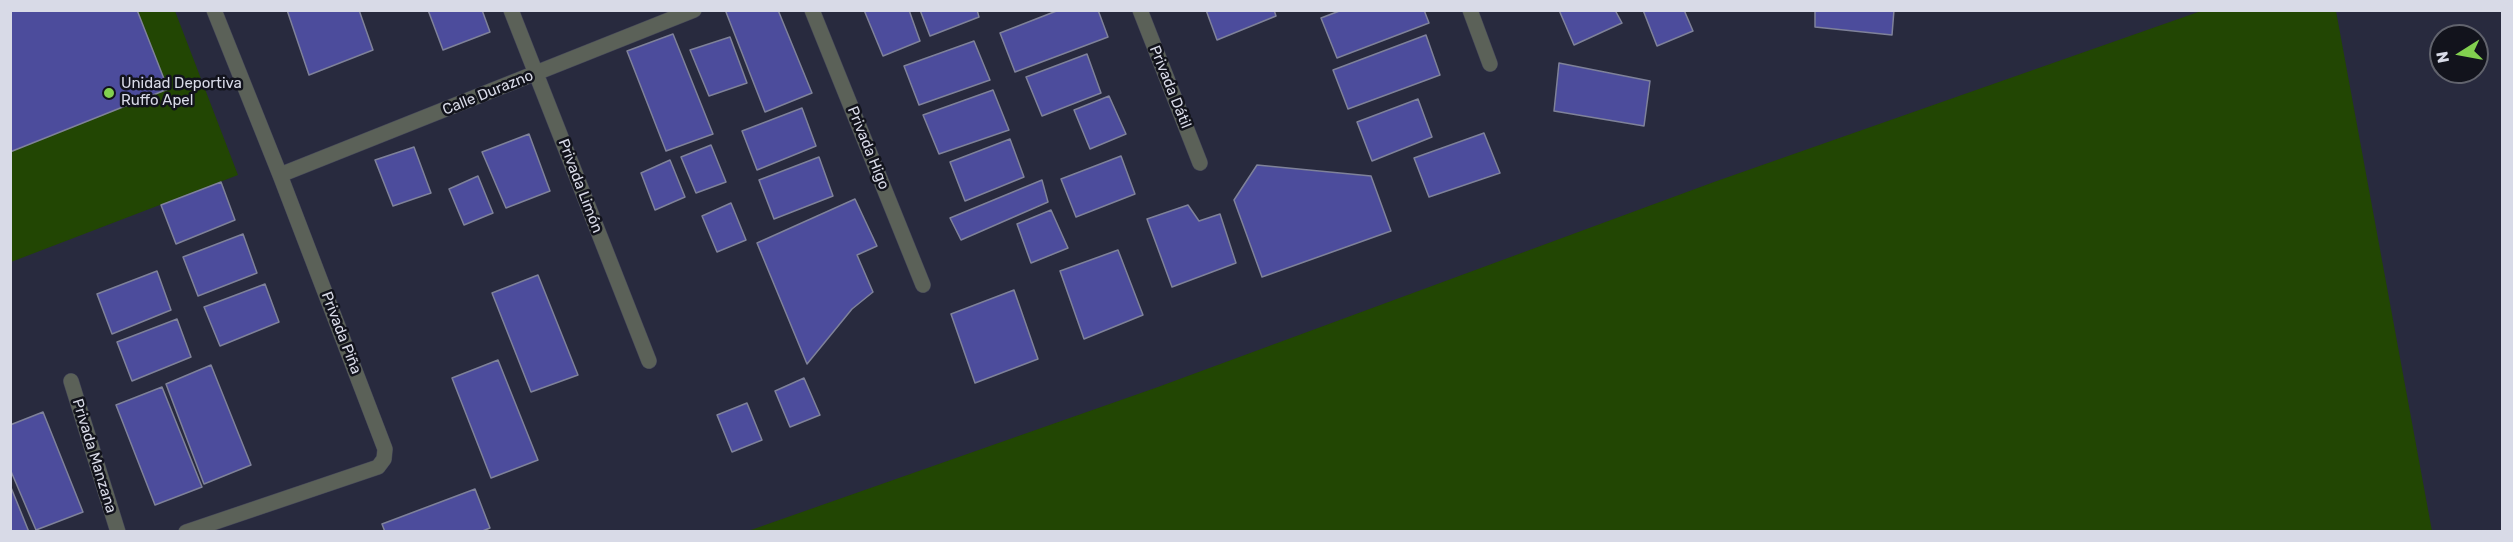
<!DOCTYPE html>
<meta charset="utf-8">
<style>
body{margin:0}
#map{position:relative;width:2513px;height:542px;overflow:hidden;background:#282a3e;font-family:Rubik,sans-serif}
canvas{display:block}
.frame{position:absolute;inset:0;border:12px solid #d8dae7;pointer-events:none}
.north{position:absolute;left:2429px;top:24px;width:60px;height:60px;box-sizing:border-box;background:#12131c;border:2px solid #61636d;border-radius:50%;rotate:259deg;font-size:16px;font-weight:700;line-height:24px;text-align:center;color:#d8dae7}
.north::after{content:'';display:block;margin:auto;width:21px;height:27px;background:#82d04f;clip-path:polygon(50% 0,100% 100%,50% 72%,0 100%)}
</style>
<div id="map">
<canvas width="2513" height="542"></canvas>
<div class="frame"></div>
<div class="north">N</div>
</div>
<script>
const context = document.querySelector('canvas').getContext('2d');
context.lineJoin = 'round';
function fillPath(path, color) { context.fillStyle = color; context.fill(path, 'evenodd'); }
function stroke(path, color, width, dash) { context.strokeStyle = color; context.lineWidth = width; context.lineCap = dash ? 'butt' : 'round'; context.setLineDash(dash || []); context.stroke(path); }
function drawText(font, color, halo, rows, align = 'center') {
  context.font = font + ' Rubik,sans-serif'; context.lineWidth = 5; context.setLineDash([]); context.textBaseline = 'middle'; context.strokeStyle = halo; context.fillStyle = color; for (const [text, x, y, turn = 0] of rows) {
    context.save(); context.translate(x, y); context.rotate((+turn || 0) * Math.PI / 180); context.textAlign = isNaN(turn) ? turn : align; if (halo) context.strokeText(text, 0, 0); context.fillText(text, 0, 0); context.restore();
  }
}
fillPath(new Path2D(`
 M 2204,10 L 2336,11 L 2432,531 L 748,531 L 1158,387 L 1714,182 Z
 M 11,11 L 175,11 L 238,175 L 11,262 Z`), '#224603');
const building = new Path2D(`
 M 10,10 L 137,10 L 168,89 L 10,152 Z
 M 287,10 L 359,10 L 373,50 L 309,75 Z
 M 428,10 L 482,10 L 490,32 L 443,50 Z
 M 729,10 L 778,10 L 812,93 L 765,112 L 726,12 Z
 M 864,10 L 909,10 L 920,41 L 883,56 Z
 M 920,10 L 977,10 L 979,17 L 930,36 Z
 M 1059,10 L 1098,10 L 1108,37 L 1015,72 L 1000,33 Z
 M 1206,10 L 1274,10 L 1276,16 L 1217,40 Z
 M 1342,10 L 1424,10 L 1429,23 L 1337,58 L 1321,18 Z
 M 1559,10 L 1615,10 L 1622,23 L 1574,45 Z
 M 1643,10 L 1684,10 L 1693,31 L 1657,46 Z
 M 1815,10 L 1894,10 L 1892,35 L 1815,27 Z
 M 673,34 L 713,134 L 666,151 L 627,51 Z
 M 1426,35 L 1440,75 L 1348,109 L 1333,70 Z
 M 730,37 L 747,83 L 709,96 L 690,50 Z
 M 974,41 L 990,80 L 919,105 L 904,66 Z
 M 1087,54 L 1101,93 L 1042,116 L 1026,77 Z
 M 1559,63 L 1650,81 L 1644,126 L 1554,111 Z
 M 993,90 L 1009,130 L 939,154 L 923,115 Z
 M 1109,96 L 1126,134 L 1090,149 L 1074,110 Z
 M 1418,99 L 1432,137 L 1372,161 L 1357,122 Z
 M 802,108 L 816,146 L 757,170 L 742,131 Z
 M 1484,133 L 1500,173 L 1429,197 L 1414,158 Z
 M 529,134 L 550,191 L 506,208 L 482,152 Z
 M 1010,139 L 1024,177 L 965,201 L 950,162 Z
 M 711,145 L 726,182 L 696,193 L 681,157 Z
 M 414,147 L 431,193 L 393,206 L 375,160 Z
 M 1121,156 L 1135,194 L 1076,217 L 1061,179 Z
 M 819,157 L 833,196 L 774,219 L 759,180 Z
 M 670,160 L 685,197 L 655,210 L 641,173 Z
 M 1257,165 L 1371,176 L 1391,231 L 1262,277 L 1234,200 Z
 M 478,176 L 493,213 L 464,225 L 449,189 Z
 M 1042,180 L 1048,202 L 961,240 L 950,218 Z
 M 221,182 L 235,220 L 176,244 L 161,205 Z
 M 855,199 L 877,246 L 857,255 L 873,292 L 852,309 L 807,364 L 757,243 Z
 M 731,203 L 746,240 L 717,252 L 702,216 Z
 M 1188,205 L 1199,221 L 1220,214 L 1236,263 L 1172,287 L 1147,219 Z
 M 1051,210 L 1068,248 L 1031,263 L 1017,224 Z
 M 243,234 L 257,273 L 198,296 L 183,257 Z
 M 1118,250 L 1143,315 L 1084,339 L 1060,271 Z
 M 157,271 L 171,310 L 112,334 L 97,294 Z
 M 538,275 L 578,375 L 531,392 L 492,293 Z
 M 265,284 L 279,322 L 220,346 L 204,307 Z
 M 1014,290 L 1038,359 L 975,383 L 951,314 Z
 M 177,319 L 191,357 L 132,381 L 117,342 Z
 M 498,360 L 538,460 L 491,478 L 452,378 Z
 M 211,365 L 251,465 L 204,484 L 166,384 Z
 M 804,378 L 820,415 L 790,427 L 775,391 Z
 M 162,387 L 202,487 L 155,505 L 116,405 Z
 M 747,403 L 762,440 L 732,452 L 717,415 Z
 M 43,412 L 83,512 L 36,530 L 10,469 L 10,425 Z
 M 10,485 L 29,532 L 10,532 Z
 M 475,489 L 490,528 L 480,532 L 385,532 L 382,524 Z`);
fillPath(building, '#4c4c9c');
stroke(building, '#7f829a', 1.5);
const minor = new Path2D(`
 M 511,10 L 649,361
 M 812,10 L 923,285
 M 1140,10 L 1200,163
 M 1470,10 L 1490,64
 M 280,175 L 694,10
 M 71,381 L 118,532
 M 186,532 L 378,467 L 384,459 L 385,449 L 280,175 L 214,10`);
stroke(minor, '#444659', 16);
stroke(minor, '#5b6158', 15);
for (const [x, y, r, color] of [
 [109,93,6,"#82d04f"]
]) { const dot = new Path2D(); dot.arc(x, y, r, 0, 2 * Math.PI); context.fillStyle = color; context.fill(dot); stroke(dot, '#12131c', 2); }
drawText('15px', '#d8dae7', '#12131c', [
 ["Unidad Deportiva",121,84],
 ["Ruffo Apel",121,101]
], 'left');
drawText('15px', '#d8dae7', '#12131c', [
 ["Privada Dátil",1170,87,68],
 ["Calle Durazno",488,93,-22],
 ["Privada Higo",868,148,68],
 ["Privada Limón",580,186,69],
 ["Privada Piña",341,333,69],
 ["Privada Manzana",94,456,73]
]);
</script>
